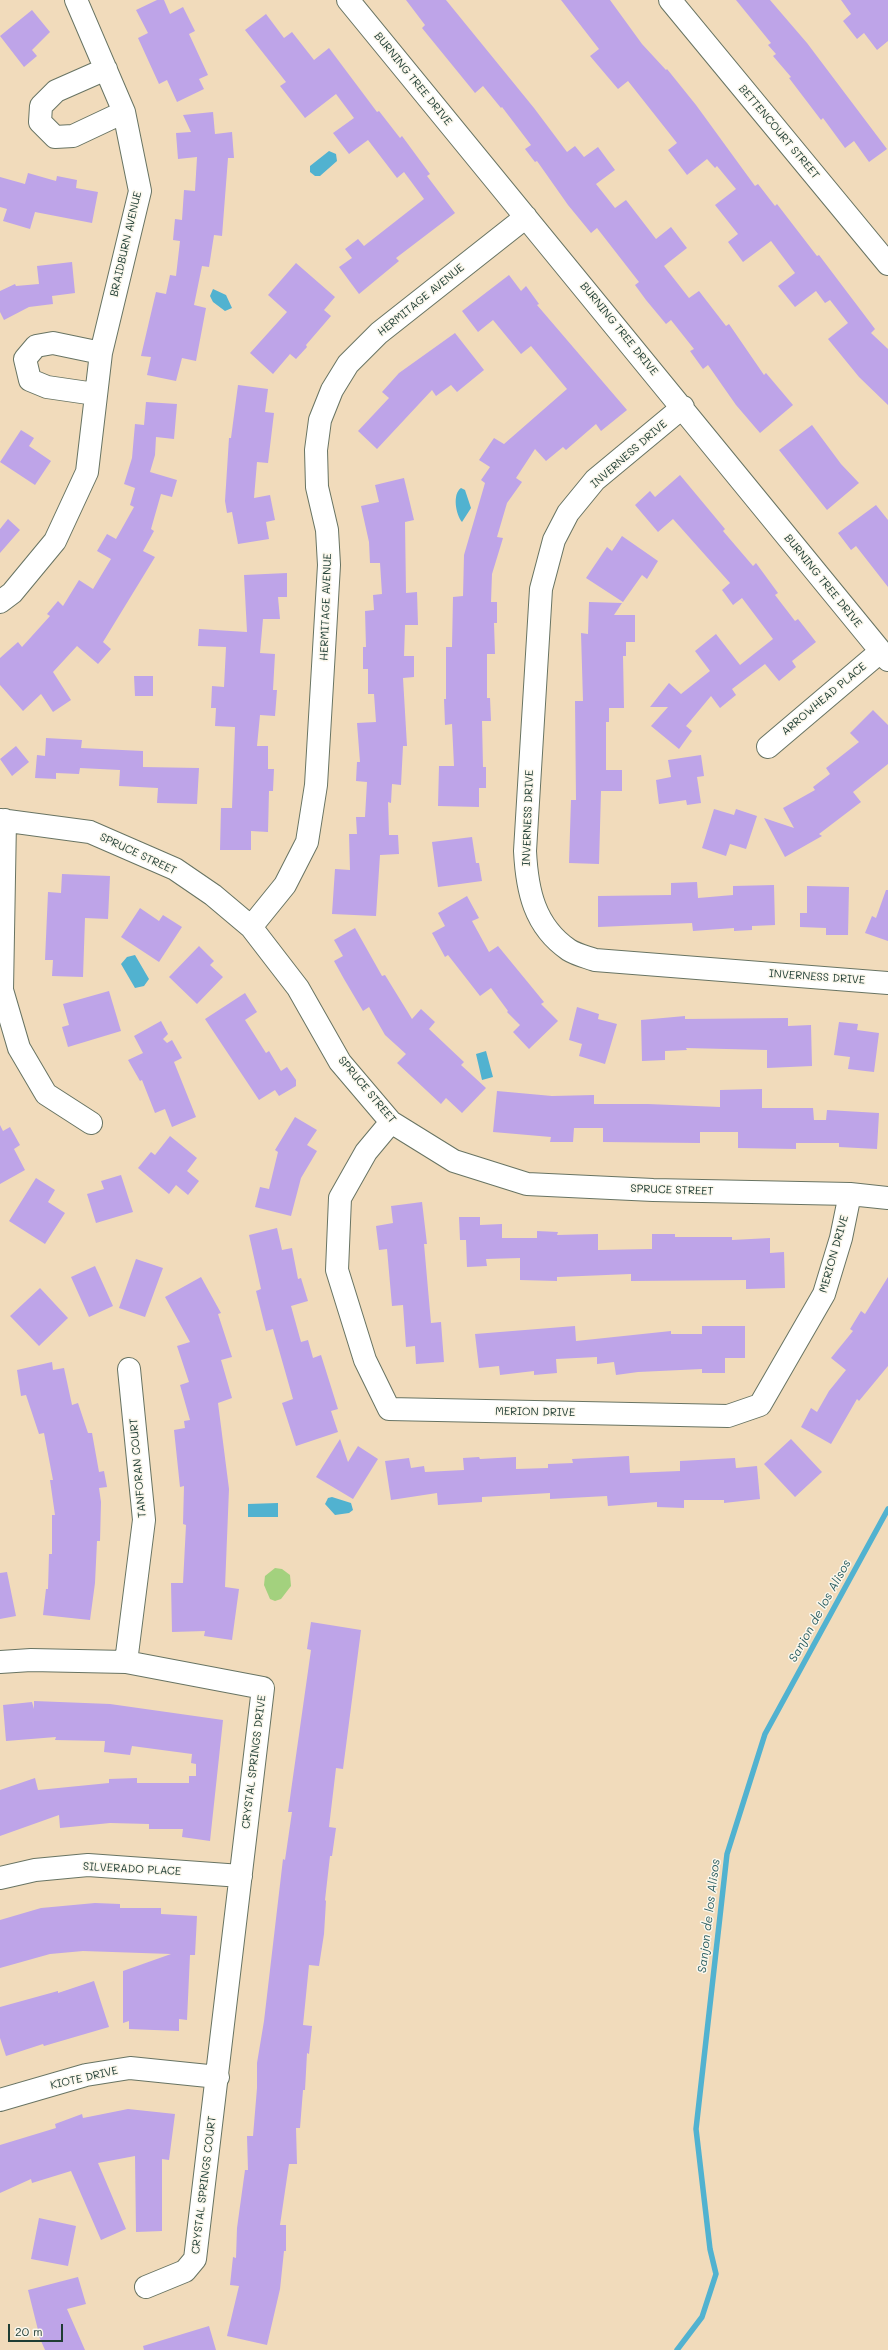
<!DOCTYPE html>
<style>
body{margin:0}
#map{position:relative;width:888px;height:2350px;overflow:hidden;background:#f1dbbb;font-family:Mali,sans-serif}
canvas{display:block}
.scale{position:absolute;left:8px;top:2324px;width:55px;height:18px;box-sizing:border-box;border:2px solid #1f3d34;border-top:0;padding-left:5px;font-size:12px;line-height:14px;white-space:nowrap;color:#1f3d34;-webkit-text-stroke:3px #fbf7ec;paint-order:stroke}
</style>
<div id="map">
<canvas width="888" height="2350"></canvas>
<div class="scale">20 m</div>
</div>
<script>
const context = document.querySelector('canvas').getContext('2d');
context.lineJoin = 'round';
function fillPath(path, color) { context.fillStyle = color; context.fill(path, 'evenodd'); }
function stroke(path, color, width, dash) { context.strokeStyle = color; context.lineWidth = width; context.lineCap = dash ? 'butt' : 'round'; context.setLineDash(dash || []); context.stroke(path); }
function drawText(font, color, halo, rows, align = 'center') {
  context.font = font + ' Mali,sans-serif'; context.lineWidth = 3; context.setLineDash([]); context.textBaseline = 'middle'; context.strokeStyle = halo; context.fillStyle = color; for (const [text, x, y, turn = 0] of rows) {
    context.save(); context.translate(x, y); context.rotate((+turn || 0) * Math.PI / 180); context.textAlign = isNaN(turn) ? turn : align; if (halo) context.strokeText(text, 0, 0); context.fillText(text, 0, 0); context.restore();
  }
}
fillPath(new Path2D(`
 M 275,1568 L 282,1569 L 290,1575 L 291,1586 L 281,1599 L 275,1601 L 270,1599 L 264,1585 L 265,1576 Z`), '#a3d17e');
fillPath(new Path2D(`
 M 329,151 L 336,154 L 337,161 L 320,176 L 315,176 L 310,172 L 310,166 Z
 M 213,289 L 226,295 L 232,308 L 225,311 L 213,302 L 210,296 Z
 M 461,488 L 465,490 L 471,508 L 462,522 C 456,515 452,494 461,488 Z
 M 135,955 L 149,979 L 144,986 L 135,988 L 121,964 L 127,957 Z
 M 486,1051 L 493,1077 L 482,1080 L 476,1054 Z
 M 332,1497 L 351,1503 L 353,1510 L 349,1513 L 335,1515 L 325,1504 L 328,1498 Z
 M 278,1503 L 278,1517 L 248,1517 L 248,1504 Z`), '#51b2d0');
stroke(new Path2D(`
 M 677,2350 L 702,2317 L 716,2274 L 710,2249 L 696,2129 L 727,1854 L 765,1734 L 888,1509`), '#51b2d0', 5.5);
fillPath(new Path2D(`
 M 157,0 L 164,0 L 170,14 L 183,7 L 195,31 L 189,34 L 208,75 L 199,79 L 204,89 L 177,102 L 167,80 L 159,84 L 138,38 L 148,33 L 136,10 Z
 M 406,0 L 446,0 L 534,108 L 567,152 L 575,146 L 584,157 L 598,147 L 615,170 L 596,184 L 615,208 L 626,200 L 656,239 L 671,227 L 687,248 L 664,266 L 689,298 L 699,291 L 726,326 L 729,324 L 764,375 L 766,373 L 793,405 L 760,433 L 736,405 L 708,365 L 703,369 L 690,351 L 694,349 L 671,320 L 666,324 L 646,300 L 635,285 L 639,282 L 597,228 L 591,233 L 568,205 L 537,161 L 535,162 L 525,149 L 531,145 L 502,107 L 501,108 L 483,86 L 475,93 L 422,28 L 425,25 Z
 M 561,0 L 610,0 L 642,44 L 666,70 L 667,69 L 696,105 L 755,186 L 758,184 L 775,206 L 777,204 L 817,256 L 819,255 L 875,329 L 871,333 L 888,349 L 888,405 L 859,377 L 828,339 L 848,323 L 830,300 L 825,303 L 816,291 L 795,307 L 778,286 L 795,273 L 771,241 L 743,262 L 728,242 L 738,234 L 715,205 L 736,189 L 717,166 L 715,168 L 707,159 L 687,175 L 668,150 L 677,143 L 628,81 L 618,89 L 590,56 L 599,49 Z
 M 736,0 L 770,0 L 807,43 L 887,149 L 869,162 L 854,141 L 845,148 L 823,118 L 821,120 L 789,78 L 791,77 L 773,56 L 776,54 L 768,45 L 771,43 Z
 M 841,0 L 888,0 L 888,41 L 877,50 L 864,33 L 857,39 L 843,21 L 851,14 Z
 M 32,10 L 50,32 L 32,50 L 37,56 L 24,67 L 0,36 Z
 M 266,14 L 284,38 L 292,32 L 314,60 L 329,48 L 377,112 L 379,111 L 400,138 L 402,136 L 430,174 L 427,176 L 455,213 L 396,258 L 399,261 L 359,294 L 339,267 L 352,258 L 345,249 L 358,239 L 364,246 L 424,199 L 404,172 L 397,178 L 368,140 L 349,154 L 333,133 L 354,118 L 336,94 L 305,118 L 280,86 L 286,82 L 245,30 Z
 M 213,112 L 215,134 L 232,132 L 234,158 L 228,158 L 222,236 L 214,235 L 209,267 L 202,266 L 194,305 L 206,308 L 196,361 L 182,358 L 176,381 L 147,375 L 151,357 L 141,356 L 156,292 L 166,294 L 170,275 L 176,276 L 180,241 L 173,240 L 175,219 L 182,220 L 184,190 L 195,191 L 197,157 L 178,159 L 176,133 L 191,132 L 183,115 Z
 M 28,173 L 56,181 L 57,176 L 77,180 L 76,188 L 98,192 L 92,223 L 35,212 L 30,229 L 3,221 L 7,209 L 0,207 L 0,177 L 25,184 Z
 M 72,262 L 75,293 L 52,296 L 53,304 L 29,307 L 4,320 L 0,312 L 0,291 L 15,284 L 16,286 L 39,284 L 37,266 Z
 M 296,263 L 335,297 L 324,310 L 331,316 L 306,345 L 307,347 L 296,359 L 290,354 L 273,374 L 250,353 L 287,312 L 268,295 Z
 M 509,275 L 521,291 L 526,286 L 539,304 L 537,305 L 627,410 L 601,431 L 596,424 L 566,450 L 563,447 L 546,461 L 535,449 L 516,478 L 522,482 L 507,503 L 497,537 L 503,538 L 492,574 L 491,602 L 497,602 L 497,623 L 494,623 L 495,654 L 487,654 L 487,698 L 490,698 L 491,721 L 482,721 L 483,767 L 486,767 L 486,788 L 479,788 L 479,807 L 438,806 L 439,766 L 454,766 L 452,724 L 445,725 L 444,699 L 446,699 L 446,647 L 452,647 L 453,597 L 463,596 L 464,555 L 485,483 L 481,480 L 490,467 L 479,460 L 494,438 L 504,444 L 567,389 L 531,346 L 521,354 L 493,320 L 478,332 L 462,311 Z
 M 455,333 L 484,370 L 457,392 L 451,385 L 436,396 L 432,390 L 377,449 L 358,431 L 389,398 L 382,392 L 399,373 Z
 M 238,385 L 268,389 L 265,412 L 274,413 L 268,463 L 257,462 L 254,498 L 270,495 L 275,520 L 266,522 L 269,539 L 238,544 L 232,512 L 227,513 L 225,501 L 229,438 L 231,438 Z
 M 146,402 L 177,404 L 174,439 L 156,437 L 155,455 L 150,472 L 177,480 L 172,497 L 161,494 L 151,529 L 154,531 L 143,551 L 155,557 L 103,642 L 111,649 L 98,664 L 77,646 L 53,672 L 71,700 L 53,712 L 41,694 L 23,711 L 0,685 L 0,658 L 18,642 L 22,647 L 50,616 L 47,614 L 58,601 L 63,606 L 79,580 L 93,589 L 111,559 L 97,551 L 107,534 L 116,539 L 134,507 L 130,505 L 135,488 L 124,484 L 132,458 L 135,424 L 144,425 Z
 M 812,425 L 841,464 L 859,483 L 827,510 L 779,450 Z
 M 21,430 L 34,438 L 29,446 L 51,461 L 35,485 L 0,462 Z
 M 680,475 L 725,529 L 723,531 L 753,566 L 756,563 L 778,593 L 775,595 L 795,621 L 798,619 L 816,642 L 792,661 L 796,667 L 779,681 L 765,664 L 732,689 L 736,695 L 720,708 L 711,696 L 686,726 L 692,731 L 679,749 L 651,726 L 668,707 L 650,707 L 669,683 L 681,694 L 710,671 L 695,651 L 716,634 L 740,665 L 773,639 L 742,598 L 733,605 L 722,590 L 730,583 L 673,519 L 658,532 L 635,505 L 650,491 L 655,497 Z
 M 404,478 L 414,520 L 405,522 L 406,593 L 417,592 L 418,625 L 405,625 L 404,656 L 414,656 L 414,677 L 403,678 L 407,746 L 403,746 L 401,785 L 392,784 L 391,803 L 388,802 L 389,835 L 398,835 L 399,854 L 380,855 L 376,916 L 332,914 L 335,869 L 350,870 L 349,834 L 357,834 L 356,817 L 365,817 L 367,782 L 356,781 L 357,762 L 360,762 L 357,723 L 376,722 L 374,694 L 368,694 L 368,669 L 363,669 L 363,647 L 366,647 L 365,611 L 374,610 L 373,595 L 382,594 L 380,563 L 370,563 L 369,542 L 361,506 L 379,502 L 375,485 Z
 M 876,505 L 888,520 L 888,587 L 856,546 L 851,550 L 838,533 Z
 M 8,519 L 20,530 L 0,553 L 0,529 Z
 M 622,536 L 658,561 L 647,579 L 642,575 L 623,602 L 586,578 L 607,547 L 612,551 Z
 M 287,573 L 287,597 L 278,597 L 280,619 L 263,619 L 260,653 L 275,654 L 273,690 L 277,690 L 275,716 L 260,715 L 257,746 L 268,746 L 268,769 L 274,769 L 273,791 L 269,791 L 268,832 L 251,831 L 251,850 L 220,850 L 221,808 L 232,808 L 235,727 L 215,726 L 216,708 L 211,708 L 212,686 L 224,687 L 226,647 L 198,646 L 199,629 L 247,632 L 244,575 Z
 M 589,602 L 622,603 L 614,615 L 635,615 L 635,642 L 626,642 L 626,656 L 623,656 L 624,708 L 609,708 L 609,722 L 606,722 L 606,770 L 622,770 L 622,791 L 601,791 L 599,864 L 569,863 L 571,800 L 576,800 L 575,701 L 583,701 L 581,633 L 588,634 Z
 M 134,676 L 153,676 L 153,696 L 135,696 Z
 M 873,710 L 888,725 L 888,764 L 853,792 L 861,802 L 819,834 L 822,836 L 785,857 L 764,818 L 794,828 L 783,808 L 815,790 L 813,787 L 830,774 L 826,768 L 859,742 L 850,733 Z
 M 46,738 L 82,740 L 81,748 L 143,751 L 143,767 L 199,768 L 197,804 L 157,803 L 158,788 L 119,786 L 120,770 L 80,768 L 79,774 L 56,773 L 56,779 L 35,778 L 37,755 L 45,756 Z
 M 16,746 L 29,762 L 12,776 L 0,759 Z
 M 701,755 L 704,776 L 697,777 L 701,803 L 687,805 L 686,800 L 659,804 L 656,780 L 671,777 L 668,760 Z
 M 714,809 L 734,815 L 736,809 L 757,816 L 746,849 L 730,844 L 726,856 L 702,848 Z
 M 472,837 L 476,863 L 479,863 L 482,881 L 438,887 L 432,842 Z
 M 62,874 L 110,876 L 108,919 L 85,918 L 83,977 L 52,976 L 53,960 L 45,960 L 48,892 L 61,893 Z
 M 697,882 L 698,898 L 733,895 L 733,886 L 774,885 L 775,925 L 752,926 L 752,930 L 734,931 L 734,928 L 693,931 L 692,923 L 598,927 L 598,896 L 671,895 L 671,883 Z
 M 807,886 L 849,887 L 848,935 L 826,935 L 826,928 L 800,927 L 800,913 L 807,913 Z
 M 886,890 L 888,890 L 888,941 L 865,933 L 872,916 L 876,918 Z
 M 467,896 L 479,918 L 472,921 L 489,952 L 498,946 L 544,1002 L 541,1004 L 558,1021 L 529,1049 L 513,1032 L 520,1025 L 507,1012 L 508,1011 L 491,988 L 480,996 L 448,955 L 445,957 L 432,933 L 445,926 L 438,913 Z
 M 140,908 L 159,921 L 163,915 L 182,927 L 159,962 L 121,937 Z
 M 355,928 L 382,976 L 385,975 L 412,1019 L 421,1009 L 435,1022 L 429,1029 L 464,1062 L 461,1065 L 486,1088 L 462,1113 L 446,1098 L 441,1104 L 397,1063 L 406,1054 L 385,1035 L 369,1007 L 363,1011 L 344,979 L 334,961 L 343,956 L 334,940 Z
 M 199,946 L 214,961 L 210,965 L 223,977 L 197,1004 L 169,977 Z
 M 109,991 L 121,1031 L 68,1047 L 62,1027 L 69,1025 L 63,1004 Z
 M 245,993 L 257,1012 L 245,1020 L 266,1053 L 269,1051 L 281,1071 L 287,1067 L 296,1080 L 296,1086 L 279,1096 L 275,1090 L 259,1100 L 205,1019 Z
 M 577,1007 L 599,1014 L 598,1019 L 617,1024 L 605,1064 L 579,1056 L 582,1044 L 569,1040 Z
 M 685,1016 L 685,1019 L 788,1018 L 788,1026 L 811,1025 L 812,1066 L 767,1068 L 767,1050 L 686,1048 L 687,1050 L 665,1051 L 665,1060 L 642,1061 L 641,1020 Z
 M 161,1021 L 168,1034 L 163,1039 L 167,1043 L 172,1040 L 182,1058 L 174,1062 L 196,1117 L 172,1127 L 165,1109 L 155,1113 L 142,1080 L 140,1081 L 128,1060 L 143,1053 L 134,1036 Z
 M 839,1022 L 858,1024 L 857,1030 L 879,1033 L 874,1072 L 848,1069 L 850,1057 L 834,1055 Z
 M 762,1089 L 762,1108 L 813,1108 L 814,1120 L 826,1120 L 827,1110 L 879,1113 L 877,1149 L 839,1147 L 839,1143 L 796,1143 L 796,1149 L 738,1148 L 738,1132 L 700,1132 L 700,1143 L 603,1142 L 603,1128 L 574,1128 L 573,1142 L 550,1142 L 551,1137 L 493,1132 L 497,1091 L 552,1096 L 594,1095 L 594,1104 L 648,1104 L 720,1107 L 720,1090 Z
 M 295,1117 L 317,1130 L 307,1145 L 317,1151 L 301,1178 L 291,1216 L 255,1207 L 260,1187 L 269,1189 L 278,1152 L 275,1150 Z
 M 0,1125 L 3,1131 L 10,1127 L 20,1145 L 14,1149 L 25,1170 L 0,1184 Z
 M 170,1136 L 197,1158 L 187,1171 L 199,1181 L 188,1195 L 176,1185 L 169,1194 L 138,1168 L 151,1152 L 155,1155 Z
 M 121,1175 L 133,1212 L 96,1223 L 87,1194 L 104,1189 L 101,1181 Z
 M 36,1178 L 55,1190 L 48,1202 L 65,1213 L 45,1244 L 9,1221 Z
 M 422,1202 L 427,1244 L 424,1244 L 431,1323 L 441,1322 L 444,1362 L 416,1364 L 415,1346 L 406,1347 L 403,1305 L 392,1306 L 387,1249 L 379,1250 L 376,1226 L 393,1223 L 391,1206 Z
 M 459,1217 L 480,1217 L 480,1225 L 502,1224 L 502,1238 L 537,1238 L 537,1231 L 558,1232 L 557,1235 L 598,1234 L 598,1250 L 652,1249 L 652,1234 L 675,1234 L 675,1237 L 732,1237 L 732,1240 L 770,1238 L 770,1253 L 784,1252 L 785,1288 L 746,1289 L 746,1280 L 631,1281 L 631,1274 L 557,1277 L 557,1281 L 520,1280 L 520,1258 L 486,1259 L 487,1266 L 467,1267 L 466,1240 L 460,1240 Z
 M 277,1228 L 282,1250 L 292,1248 L 298,1279 L 301,1278 L 308,1301 L 291,1306 L 301,1342 L 308,1340 L 313,1358 L 321,1355 L 338,1409 L 331,1411 L 338,1432 L 296,1446 L 282,1403 L 293,1399 L 273,1329 L 266,1331 L 256,1291 L 261,1289 L 249,1235 Z
 M 136,1259 L 163,1268 L 145,1317 L 119,1308 Z
 M 95,1266 L 113,1306 L 89,1317 L 71,1277 Z
 M 201,1277 L 221,1313 L 218,1314 L 232,1357 L 221,1360 L 232,1398 L 218,1403 L 229,1489 L 225,1587 L 239,1589 L 232,1640 L 204,1636 L 205,1631 L 172,1632 L 171,1583 L 183,1583 L 186,1525 L 183,1524 L 184,1486 L 180,1487 L 174,1430 L 185,1428 L 184,1421 L 190,1420 L 180,1385 L 189,1382 L 177,1346 L 190,1342 L 165,1297 Z
 M 888,1277 L 888,1366 L 859,1401 L 857,1399 L 831,1444 L 801,1427 L 811,1408 L 817,1412 L 829,1391 L 846,1370 L 831,1358 L 853,1331 L 850,1329 L 861,1311 L 865,1314 Z
 M 40,1288 L 68,1318 L 39,1346 L 10,1316 Z
 M 575,1326 L 576,1341 L 671,1331 L 671,1334 L 702,1334 L 702,1326 L 745,1326 L 745,1358 L 725,1358 L 725,1373 L 702,1373 L 702,1369 L 638,1372 L 616,1375 L 614,1362 L 597,1364 L 597,1357 L 556,1359 L 557,1373 L 534,1375 L 534,1371 L 500,1375 L 499,1366 L 479,1368 L 475,1334 Z
 M 52,1362 L 53,1370 L 64,1368 L 72,1405 L 78,1403 L 88,1433 L 92,1433 L 99,1472 L 104,1471 L 107,1487 L 99,1488 L 101,1502 L 100,1541 L 97,1541 L 95,1583 L 90,1620 L 43,1615 L 46,1589 L 48,1589 L 49,1554 L 52,1554 L 52,1515 L 55,1515 L 50,1480 L 53,1480 L 44,1433 L 39,1434 L 26,1395 L 21,1396 L 17,1370 Z
 M 340,1439 L 348,1462 L 358,1446 L 378,1459 L 353,1499 L 316,1477 Z
 M 791,1439 L 822,1472 L 795,1497 L 764,1464 Z
 M 629,1456 L 630,1473 L 680,1471 L 680,1461 L 735,1458 L 736,1468 L 757,1466 L 760,1499 L 724,1503 L 724,1500 L 684,1500 L 684,1508 L 657,1507 L 657,1502 L 608,1506 L 607,1496 L 550,1499 L 550,1493 L 482,1497 L 482,1502 L 438,1505 L 437,1493 L 391,1500 L 385,1461 L 409,1458 L 411,1468 L 424,1466 L 425,1472 L 464,1470 L 463,1458 L 479,1457 L 480,1459 L 516,1457 L 516,1469 L 548,1468 L 548,1464 L 573,1463 L 572,1459 Z
 M 7,1572 L 16,1616 L 0,1619 L 0,1573 Z
 M 311,1622 L 361,1630 L 343,1769 L 336,1768 L 329,1827 L 336,1828 L 332,1856 L 330,1856 L 325,1900 L 326,1901 L 324,1934 L 319,1966 L 309,1965 L 303,2025 L 312,2026 L 309,2054 L 307,2053 L 305,2090 L 303,2090 L 300,2128 L 296,2128 L 297,2164 L 289,2164 L 280,2225 L 286,2225 L 286,2251 L 284,2251 L 280,2289 L 267,2345 L 227,2336 L 239,2286 L 230,2285 L 233,2257 L 236,2258 L 237,2228 L 245,2170 L 248,2170 L 247,2136 L 253,2136 L 257,2088 L 257,2063 L 264,2021 L 283,1859 L 285,1860 L 292,1812 L 288,1812 L 311,1650 L 307,1649 Z
 M 34,1701 L 110,1704 L 223,1720 L 210,1841 L 182,1837 L 183,1829 L 149,1829 L 149,1824 L 110,1823 L 60,1828 L 59,1815 L 0,1836 L 0,1790 L 35,1778 L 38,1790 L 109,1783 L 109,1779 L 137,1778 L 137,1783 L 189,1783 L 189,1776 L 196,1776 L 196,1764 L 191,1763 L 192,1754 L 132,1746 L 130,1755 L 104,1752 L 105,1741 L 55,1740 L 56,1737 L 6,1741 L 3,1705 L 32,1702 L 34,1709 Z
 M 95,1903 L 120,1904 L 120,1908 L 161,1908 L 161,1914 L 197,1916 L 195,1955 L 190,1955 L 187,2020 L 179,2019 L 179,2031 L 129,2029 L 129,2021 L 123,2023 L 123,1971 L 171,1954 L 83,1951 L 50,1954 L 0,1968 L 0,1920 L 41,1908 Z
 M 94,1981 L 109,2027 L 44,2046 L 43,2044 L 6,2056 L 0,2038 L 0,2007 L 58,1991 L 58,1993 Z
 M 128,2109 L 175,2114 L 169,2160 L 162,2159 L 162,2231 L 136,2232 L 135,2156 L 98,2163 L 126,2229 L 101,2240 L 71,2171 L 32,2183 L 31,2179 L 0,2193 L 0,2145 L 56,2128 L 55,2124 L 82,2114 L 83,2118 Z
 M 39,2218 L 76,2226 L 68,2266 L 31,2259 Z
 M 78,2277 L 86,2304 L 67,2309 L 85,2350 L 45,2350 L 38,2334 L 39,2334 L 28,2290 Z
 M 209,2326 L 216,2350 L 144,2350 L 143,2346 Z`), '#bea4e8');
const minor = new Path2D(`
 M 348,0 L 888,660
 M 670,0 L 888,264
 M 106,69 L 56,91 L 41,106 L 40,122 L 55,137 L 73,136 L 124,112
 M 95,394 L 47,387 L 30,380 L 25,359 L 36,346 L 53,343 L 101,353
 M 683,407 L 595,480 L 568,513 L 554,540 L 541,589 L 525,851 C 527,890 534,926 569,950 C 577,955 587,957 595,960 L 888,983
 M 0,602 L 12,593 L 55,541 L 87,472 L 101,353 L 140,191 L 124,112 L 76,0
 M 768,747 L 880,652
 M 0,820 L 90,832 L 175,869 L 213,895 L 251,927 L 298,988 L 340,1062 L 391,1122 L 454,1161 L 527,1184 L 653,1190 L 850,1194 L 888,1198
 M 5,820 L 2,990 L 19,1048 L 46,1094 L 91,1123
 M 251,927 L 285,885 L 307,842 L 316,785 L 329,565 L 327,530 L 317,487 L 316,450 L 320,420 L 332,390 L 348,364 L 379,333 L 526,217
 M 391,1122 L 366,1152 L 340,1198 L 337,1270 L 365,1360 L 389,1409 L 728,1416 L 760,1405 L 824,1294 L 841,1238 L 850,1194
 M 0,1662 L 31,1660 L 126,1662 L 263,1688 L 195,2259 L 185,2271 L 146,2287
 M 126,1662 L 144,1520 L 129,1369
 M 0,1878 L 35,1870 L 88,1865 L 241,1876
 M 0,2100 L 86,2075 L 130,2068 L 218,2077`);
stroke(minor, '#687463', 24);
stroke(minor, '#fff', 22);
drawText('11px', '#1f3d34', '#fbf7ec', [
 ["BURNING TREE DRIVE",413,79,51],
 ["BETTENCOURT STREET",779,132,50],
 ["BRAIDBURN AVENUE",126,244,-77],
 ["HERMITAGE AVENUE",421,300,-39],
 ["BURNING TREE DRIVE",619,329,51],
 ["INVERNESS DRIVE",629,454,-41],
 ["BURNING TREE DRIVE",823,581,51],
 ["HERMITAGE AVENUE",326,607,-88],
 ["ARROWHEAD PLACE",824,699,-40],
 ["INVERNESS DRIVE",528,818,-88],
 ["SPRUCE STREET",138,854,25],
 ["INVERNESS DRIVE",817,977,4],
 ["SPRUCE STREET",367,1090,50],
 ["SPRUCE STREET",672,1190,2],
 ["MERION DRIVE",834,1254,-74],
 ["MERION DRIVE",535,1412,1],
 ["TANFORAN COURT",138,1468,-95],
 ["CRYSTAL SPRINGS DRIVE",254,1762,-83],
 ["SILVERADO PLACE",132,1869,3],
 ["KIOTE DRIVE",84,2078,-13],
 ["CRYSTAL SPRINGS COURT",204,2185,-83]
]);
drawText('italic 12px', '#2e6063', '#fbf7ec', [
 ["Sanjon de los Alisos",820,1611,-61],
 ["Sanjon de los Alisos",709,1916,-83]
]);
</script>
